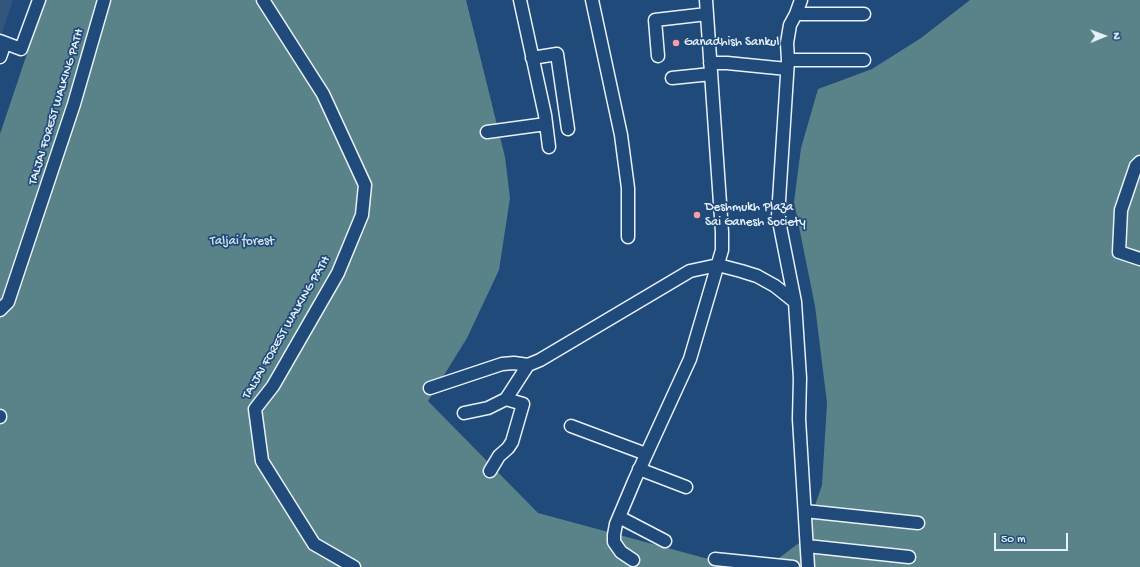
<!DOCTYPE html>
<style>
body{margin:0}
#map{position:relative;width:1140px;height:567px;overflow:hidden;background:#1f4a7a;font-family:"Gochi Hand",sans-serif}
canvas{display:block}
.north{position:absolute;left:1084px;top:16px;width:40px;height:40px;-webkit-text-stroke:3px #1f4a7a;paint-order:stroke;rotate:89deg;font-size:11px;font-weight:700;line-height:16px;text-align:center;color:#e8f1f8}
.north::after{content:'';display:block;margin:auto;width:14px;height:18px;background:#e8f1f8;clip-path:polygon(50% 0,100% 100%,50% 72%,0 100%)}
.scale{position:absolute;left:994px;top:533px;width:74px;height:18px;box-sizing:border-box;border:2px solid #e8f1f8;border-top:0;padding-left:5px;font-size:12px;line-height:14px;white-space:nowrap;color:#e8f1f8;-webkit-text-stroke:3px #1f4a7a;paint-order:stroke}
</style>
<div id="map">
<canvas width="1140" height="567"></canvas>
<div class="north">N</div>
<div class="scale">50 m</div>
</div>
<script>
const context = document.querySelector('canvas').getContext('2d');
context.lineJoin = 'round';
function fillPath(path, color) { context.fillStyle = color; context.fill(path, 'evenodd'); }
function stroke(path, color, width, dash) { context.strokeStyle = color; context.lineWidth = width; context.lineCap = dash ? 'butt' : 'round'; context.setLineDash(dash || []); context.stroke(path); }
function drawText(font, color, halo, rows, align = 'center') {
  context.font = font + ' "Gochi Hand",sans-serif'; context.lineWidth = 3.5; context.setLineDash([]); context.textBaseline = 'middle'; context.strokeStyle = halo; context.fillStyle = color; for (const [text, x, y, turn = 0] of rows) {
    context.save(); context.translate(x, y); context.rotate((+turn || 0) * Math.PI / 180); context.textAlign = isNaN(turn) ? turn : align; if (halo) context.strokeText(text, 0, 0); context.fillText(text, 0, 0); context.restore();
  }
}
fillPath(new Path2D(`
 M 0,0 L 13,0 L 0,39 Z`), '#34567d');
fillPath(new Path2D(`
 M 45,0 L 466,0 L 505,157 L 510,198 L 499,270 L 467,338 L 428,401 L 538,513 L 738,567 L 0,567 L 0,134 Z
 M 970,0 L 1140,0 L 1140,567 L 767,567 L 803,540 L 822,485 L 827,403 L 815,306 L 794,202 L 801,148 L 818,89 L 872,69 L 921,38 Z`), '#5a8289');
const minor = new Path2D(`
 M 263,0 L 323,94 L 365,185 L 362,215 L 338,273 L 273,386 L 255,409 L 262,461 L 314,544 L 354,567
 M 520,0 L 545,115 L 549,147
 M 592,0 L 621,135 L 628,188 L 628,237
 M 801,0 L 796,14 L 790,25 L 787,43 L 788,60 L 778,216 L 795,302 L 800,378 L 799,419 L 808,567
 M 796,14 L 864,14
 M 0,41 L 21,49 L 39,0
 M 658,56 L 655,20 L 707,14
 M 0,57 L 5,43
 M 532,58 L 557,54 L 568,129
 M 788,60 L 864,60
 M 710,63 L 727,63 L 787,69
 M 672,78 L 711,74
 M 487,132 L 546,124
 M 1140,162 L 1136,166 L 1121,210 L 1119,252 L 1140,259
 M 0,310 L 8,302 L 74,104 L 104,0
 M 430,388 L 502,364 L 514,363 L 528,365 L 540,360 L 690,271 L 718,265 L 741,271 L 757,276 L 775,286 L 795,302
 M 464,413 L 488,408 L 506,399 L 528,365
 M 0,416 L 0,417
 M 571,426 L 646,454
 M 639,469 L 686,487
 M 490,471 L 499,456 L 508,448 L 512,442 L 523,404 L 506,399
 M 805,511 L 918,523
 M 619,517 L 665,541
 M 807,546 L 909,557
 M 715,559 L 793,567
 M 633,560 L 621,552 L 614,542 L 614,535 L 616,524 L 635,479 L 690,359 L 722,250 L 722,232 L 706,0`);
stroke(minor, '#e8f1f8', 15);
stroke(minor, '#1f4a7a', 12);
for (const [x, y, r, color] of [
 [676,43,4,"#ff9aa2"],
 [697,215,4,"#ff9aa2"]
]) { const dot = new Path2D(); dot.arc(x, y, r, 0, 2 * Math.PI); context.fillStyle = color; context.fill(dot); stroke(dot, '#1f4a7a', 1.5); }
drawText('13px', '#e8f1f8', '#1f4a7a', [
 ["Ganadhish Sankul",684,43],
 ["Deshmukh Plaza",705,208],
 ["Sai Ganesh Society",705,223]
], 'left');
drawText('13px', '#e8f1f8', '#1f4a7a', [
 ["TALJAI FOREST WALKING PATH",57,107,-73],
 ["TALJAI FOREST WALKING PATH",287,328,-60]
]);
drawText('13px', '#d3e0e7', '#1f4a7a', [
 ["Taljai forest",242,242]
]);
</script>
